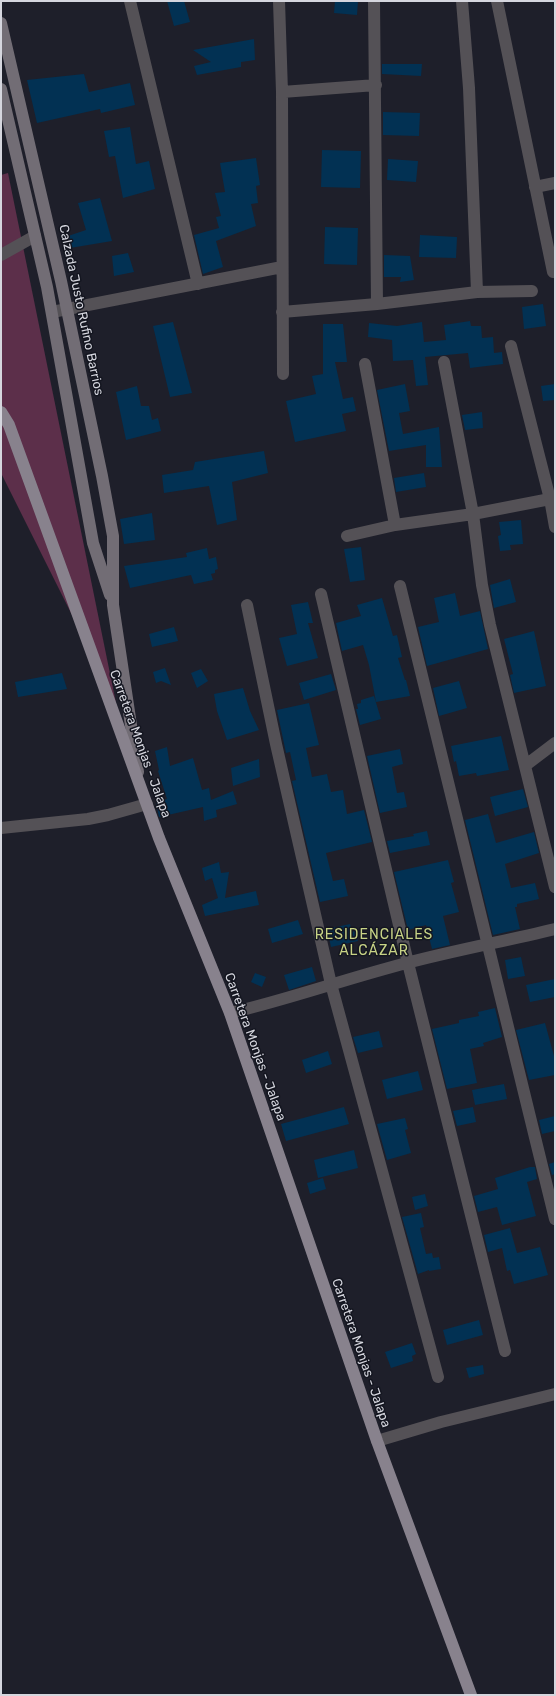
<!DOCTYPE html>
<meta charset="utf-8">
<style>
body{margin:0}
#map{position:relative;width:556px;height:1696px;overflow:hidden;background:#1e1f2a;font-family:Rubik,sans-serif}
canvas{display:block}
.frame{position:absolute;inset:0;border:2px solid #d5d6de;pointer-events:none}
</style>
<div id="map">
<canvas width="556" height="1696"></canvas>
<div class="frame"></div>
</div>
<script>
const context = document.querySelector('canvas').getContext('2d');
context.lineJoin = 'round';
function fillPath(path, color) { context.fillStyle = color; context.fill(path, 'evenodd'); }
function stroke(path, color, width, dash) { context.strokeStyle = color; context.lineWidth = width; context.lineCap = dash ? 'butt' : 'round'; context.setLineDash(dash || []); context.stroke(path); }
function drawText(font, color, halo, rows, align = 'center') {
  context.font = font + ' Rubik,sans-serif'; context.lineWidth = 3; context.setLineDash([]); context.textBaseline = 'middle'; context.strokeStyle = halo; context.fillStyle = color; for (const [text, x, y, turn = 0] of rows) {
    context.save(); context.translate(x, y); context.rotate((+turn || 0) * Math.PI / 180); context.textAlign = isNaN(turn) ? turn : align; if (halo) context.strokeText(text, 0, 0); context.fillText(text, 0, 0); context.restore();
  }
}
fillPath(new Path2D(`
 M 8,173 L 116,703 L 1,473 L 1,175 Z`), '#5c2f4a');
fillPath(new Path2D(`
 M 167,1 L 184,1 L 190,22 L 174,26 Z
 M 335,1 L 358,1 L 357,15 L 334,13 Z
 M 254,39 L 255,60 L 241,62 L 241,67 L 197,75 L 194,66 L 211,62 L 193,50 Z
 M 382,64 L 422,64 L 421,76 L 382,74 Z
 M 84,74 L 89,92 L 130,83 L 135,105 L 101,113 L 100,109 L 37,123 L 27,80 Z
 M 383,112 L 420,113 L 419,136 L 383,135 Z
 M 130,127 L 136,164 L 149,161 L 155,189 L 123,198 L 115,156 L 109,157 L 104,131 Z
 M 322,150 L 361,151 L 360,188 L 321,187 Z
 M 256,158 L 260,185 L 256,186 L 258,203 L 251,204 L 256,226 L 216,241 L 223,267 L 203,274 L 194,235 L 219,228 L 216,217 L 221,216 L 215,193 L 225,192 L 220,163 Z
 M 388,159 L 418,161 L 416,182 L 387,180 Z
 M 100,198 L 112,241 L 70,248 L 68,236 L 86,230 L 78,203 Z
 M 325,227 L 358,228 L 357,265 L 324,264 Z
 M 420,235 L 457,237 L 456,258 L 419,257 Z
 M 128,253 L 134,272 L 114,276 L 112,256 Z
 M 384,255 L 410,256 L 414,280 L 400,282 L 401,277 L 384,277 Z
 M 543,304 L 546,326 L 524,329 L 522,307 Z
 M 470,321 L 471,326 L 481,326 L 482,338 L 493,337 L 494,353 L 502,352 L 503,364 L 470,368 L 468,353 L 425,357 L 428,385 L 416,386 L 413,360 L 393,361 L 392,340 L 368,337 L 369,323 L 397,326 L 422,322 L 424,342 L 446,340 L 444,325 Z
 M 173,322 L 192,393 L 170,397 L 153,326 Z
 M 323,324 L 343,324 L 347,362 L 335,362 L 343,399 L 353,397 L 356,411 L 342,414 L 346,431 L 295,442 L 286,401 L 316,394 L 312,376 L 323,374 Z
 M 405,384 L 410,411 L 399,413 L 403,434 L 439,427 L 442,467 L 426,467 L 426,445 L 389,451 L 377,390 Z
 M 555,384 L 555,400 L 543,401 L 541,386 Z
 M 137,386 L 141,406 L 149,406 L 152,420 L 158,418 L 161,431 L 126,440 L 116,392 Z
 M 482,412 L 483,428 L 465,430 L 462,415 Z
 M 264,451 L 268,473 L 232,482 L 237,520 L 217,525 L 209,486 L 164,493 L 162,475 L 193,470 L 195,462 Z
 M 424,473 L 426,487 L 396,492 L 394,478 Z
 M 152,513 L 155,540 L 124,544 L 120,519 Z
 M 521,520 L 523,544 L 510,545 L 511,550 L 500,551 L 498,536 L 501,535 L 499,522 Z
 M 361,547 L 365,580 L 350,582 L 344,549 Z
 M 207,548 L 209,559 L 216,557 L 218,569 L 215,570 L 215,573 L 211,574 L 213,580 L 194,584 L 191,575 L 130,588 L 124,566 L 187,557 L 186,553 Z
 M 510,579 L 516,602 L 494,608 L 490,585 Z
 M 455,593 L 460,616 L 480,611 L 488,649 L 427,666 L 418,627 L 439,622 L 434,598 Z
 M 382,598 L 393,636 L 397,635 L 402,657 L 398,658 L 405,680 L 406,680 L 410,696 L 376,702 L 369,665 L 363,645 L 342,651 L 336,623 L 361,616 L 357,605 Z
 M 308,602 L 313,623 L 308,623 L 318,658 L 287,666 L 279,638 L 297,634 L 291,605 Z
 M 174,627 L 178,641 L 152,647 L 149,634 Z
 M 534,631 L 546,686 L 514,693 L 510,675 L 513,674 L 504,639 Z
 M 165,668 L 171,685 L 161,681 L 156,683 L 153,672 Z
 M 201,669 L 208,681 L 197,688 L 191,673 Z
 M 62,673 L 67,689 L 18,697 L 15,682 Z
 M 331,674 L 336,690 L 304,700 L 299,683 Z
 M 459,681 L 467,708 L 439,716 L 433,688 Z
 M 243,688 L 250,711 L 259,730 L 227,740 L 217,711 L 214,694 Z
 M 374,696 L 381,719 L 360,725 L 356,709 L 358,709 L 357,704 L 361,703 L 361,700 Z
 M 309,703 L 319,745 L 306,748 L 312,777 L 327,774 L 331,792 L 343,790 L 347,814 L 364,810 L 372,842 L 326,853 L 333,881 L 344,879 L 348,896 L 320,902 L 292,781 L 296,780 L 290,752 L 286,753 L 277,710 Z
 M 501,736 L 509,770 L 477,776 L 476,773 L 459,776 L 456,761 L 454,762 L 451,746 Z
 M 167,747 L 170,766 L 193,758 L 202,790 L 209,788 L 211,800 L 233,791 L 237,804 L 216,810 L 217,817 L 204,821 L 203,807 L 159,817 L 156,802 L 167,799 L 158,771 L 159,770 L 155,751 Z
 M 400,749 L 403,764 L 392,767 L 397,793 L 404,792 L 407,807 L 380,813 L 367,756 Z
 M 259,759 L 260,777 L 233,786 L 231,768 Z
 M 523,789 L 528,807 L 495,816 L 490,797 Z
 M 488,814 L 496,843 L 534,832 L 539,853 L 505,864 L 511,888 L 535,883 L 539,899 L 517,904 L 517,907 L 515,907 L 520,929 L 493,935 L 465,820 Z
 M 427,831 L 430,845 L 390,853 L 387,841 L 414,836 L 413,834 Z
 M 448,860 L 454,882 L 451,883 L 459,912 L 443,916 L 450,945 L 432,949 L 426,925 L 408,930 L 394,872 Z
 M 219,862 L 221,873 L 229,872 L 225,898 L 256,891 L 259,905 L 205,916 L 202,905 L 218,898 L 212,878 L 205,881 L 202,868 Z
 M 298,920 L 303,934 L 272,943 L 268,929 Z
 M 350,924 L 352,932 L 355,931 L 358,941 L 331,947 L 327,929 Z
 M 521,957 L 525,976 L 508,979 L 505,960 Z
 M 312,967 L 316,981 L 289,990 L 284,975 Z
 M 255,973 L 266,977 L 262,987 L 251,982 Z
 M 555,979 L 555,997 L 530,1002 L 526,985 Z
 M 495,1008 L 502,1037 L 483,1043 L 484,1046 L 470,1049 L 477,1083 L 447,1089 L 432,1029 L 459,1023 L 459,1020 L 479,1016 L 478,1012 Z
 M 545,1023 L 554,1056 L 555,1056 L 555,1075 L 529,1080 L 516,1030 Z
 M 379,1031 L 383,1047 L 358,1053 L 353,1037 Z
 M 328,1051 L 332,1064 L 306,1073 L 302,1060 Z
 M 418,1071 L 423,1090 L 387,1099 L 382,1080 Z
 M 504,1084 L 507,1099 L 475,1105 L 472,1090 Z
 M 344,1107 L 349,1124 L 286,1141 L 281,1124 Z
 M 473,1107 L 476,1122 L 457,1126 L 453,1111 Z
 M 555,1116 L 555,1131 L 542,1134 L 539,1120 Z
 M 405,1118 L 408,1129 L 405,1130 L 411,1153 L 387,1160 L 377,1124 Z
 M 354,1150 L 358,1168 L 318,1178 L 314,1160 Z
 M 555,1162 L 555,1174 L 552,1175 L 549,1164 Z
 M 530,1167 L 535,1167 L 537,1179 L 527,1182 L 536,1216 L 502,1225 L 497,1207 L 478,1212 L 474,1196 L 498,1189 L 495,1178 Z
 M 323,1178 L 326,1189 L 310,1194 L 307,1183 Z
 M 425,1194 L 428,1206 L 415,1210 L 412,1197 Z
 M 421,1213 L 424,1227 L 420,1228 L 426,1254 L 432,1253 L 433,1258 L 439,1257 L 441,1269 L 429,1271 L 429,1270 L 418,1274 L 402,1217 Z
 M 510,1228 L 517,1253 L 540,1247 L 548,1275 L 514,1284 L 510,1270 L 507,1271 L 502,1248 L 488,1252 L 484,1235 Z
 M 479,1320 L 483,1335 L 447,1345 L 443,1330 Z
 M 412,1343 L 416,1354 L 412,1356 L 413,1361 L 391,1368 L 385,1352 Z
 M 483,1365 L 484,1374 L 469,1378 L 466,1368 Z`), '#023153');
stroke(new Path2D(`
 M 130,1 L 198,284
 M 279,1 L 282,92 L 283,374
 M 374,1 L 377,304
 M 462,1 L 469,88 L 477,292
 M 497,1 L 553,272
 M 282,92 L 376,85
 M 535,187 L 555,183
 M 1,255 L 35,236
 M 52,312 L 282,267
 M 282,312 L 377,304 L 477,292 L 532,291
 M 511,346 L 550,499 L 555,527
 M 444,362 L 473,514 L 482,585 L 490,625 L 555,887
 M 365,364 L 395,525
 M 347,536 L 395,525 L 473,514 L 550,499
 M 400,586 L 555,1219
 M 321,594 L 408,963 L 505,1351
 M 247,605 L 276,744 L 331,984 L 438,1377
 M 526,765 L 555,743
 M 1,828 L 88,819 L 108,815 L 147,804
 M 230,1013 C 290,999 348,978 407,963 C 456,950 506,941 555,929
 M 377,1441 L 441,1422 L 555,1394`), '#545156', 12);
stroke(new Path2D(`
 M 1,23 L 61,281 L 102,476 L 113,536 L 113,605 L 138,772
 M 1,89 L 47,287 L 93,543 L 110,595`), '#726d75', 12);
stroke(new Path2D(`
 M 1,412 L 9,425 L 159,838 L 230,1013 L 377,1441 L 471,1695`), '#88828d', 12);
drawText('13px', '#d5d6de', '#141620', [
 ["Calzada Justo Rufino Barrios",81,310,78],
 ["Carretera Monjas - Jalapa",140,744,70],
 ["Carretera Monjas - Jalapa",255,1047,70],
 ["Carretera Monjas - Jalapa",361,1353,71]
]);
context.letterSpacing = '1px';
drawText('14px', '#c8d386', '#141620', [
 ["RESIDENCIALES",374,935],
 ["ALCÁZAR",374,951]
]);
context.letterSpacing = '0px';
</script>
